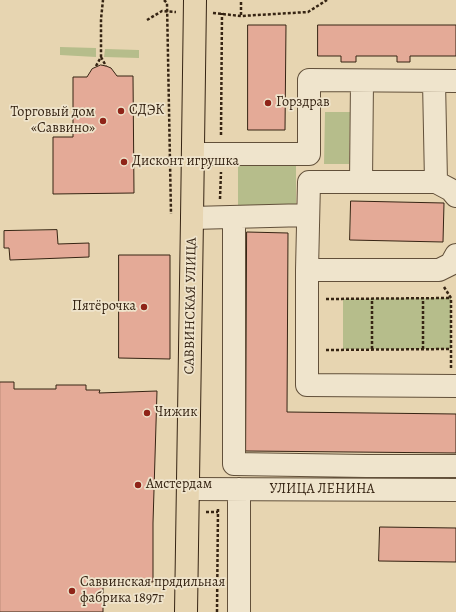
<!DOCTYPE html>
<meta charset="utf-8">
<style>
body{margin:0}
canvas{display:block;background:#e7d5b1}
</style>
<canvas width="456" height="612"></canvas>
<script>
const context = document.querySelector('canvas').getContext('2d');
context.lineJoin = 'round';
function fillPath(path, color) { context.fillStyle = color; context.fill(path, 'evenodd'); }
function stroke(path, color, width, dash) { context.strokeStyle = color; context.lineWidth = width; context.lineCap = dash ? 'butt' : 'round'; context.setLineDash(dash || []); context.stroke(path); }
function drawText(font, color, halo, rows, align = 'center') {
  context.font = font + ' Alegreya,serif'; context.lineWidth = 3.5; context.setLineDash([]); context.textBaseline = 'middle'; context.strokeStyle = halo; context.fillStyle = color; for (const [text, x, y, turn = 0] of rows) {
    context.save(); context.translate(x, y); context.rotate((+turn || 0) * Math.PI / 180); context.textAlign = isNaN(turn) ? turn : align; if (halo) context.strokeText(text, 0, 0); context.fillText(text, 0, 0); context.restore();
  }
}
fillPath(new Path2D(`
 M 60,47 L 96,48 L 96,57 L 60,55 Z
 M 105,49 L 139,50 L 139,58 L 104,57 Z
 M 325,112 L 350,112 L 349,164 L 324,164 Z
 M 238,165 L 296,165 L 296,206 L 238,206 Z
 M 451,298 L 451,349 L 343,349 L 343,299 Z`), '#b6bd8b');
const building = new Path2D(`
 M 248,25 L 286,25 L 285,130 L 248,130 Z
 M 318,25 L 456,25 L 456,56 L 410,56 L 410,62 L 397,62 L 397,56 L 356,56 L 356,62 L 341,62 L 341,56 L 318,56 Z
 M 101,65 L 106,66 L 111,68 L 117,76 L 133,76 L 134,193 L 53,194 L 53,137 L 73,137 L 73,77 L 87,77 L 92,69 Z
 M 351,201 L 444,203 L 443,242 L 350,240 Z
 M 57,230 L 58,244 L 89,243 L 89,257 L 10,260 L 9,248 L 4,248 L 4,231 Z
 M 247,232 L 288,233 L 287,412 L 456,414 L 456,453 L 246,451 Z
 M 119,255 L 170,255 L 170,359 L 119,358 Z
 M 0,382 L 14,382 L 14,389 L 56,389 L 56,385 L 86,385 L 86,390 L 100,390 L 99,393 L 157,391 L 153,523 L 153,582 L 103,581 L 103,612 L 0,612 Z
 M 380,527 L 456,528 L 456,562 L 379,561 Z`);
fillPath(building, '#e4aa97');
stroke(building, '#362413', 1);
const minor = new Path2D(`
 M 362,81 L 361,182 L 436,182 L 451,190 L 456,196
 M 434,81 L 436,182
 M 193,154 L 309,154 L 309,80 L 456,81
 M 361,182 L 309,182 L 307,270 L 307,385 L 456,386
 M 234,217 L 234,464 L 366,466 L 456,466
 M 192,218 L 308,215
 M 307,270 L 439,270 L 451,264 L 456,255
 M 188,489 L 456,490
 M 239,612 L 239,489`);
const major = new Path2D(`
 M 186,612 L 192,218 L 195,0`);
stroke(minor, '#62503a', 24);
stroke(major, '#362413', 24);
stroke(new Path2D(`
 M 164,0 L 167,3 L 171,214
 M 213,13 L 241,16 L 308,12 L 327,0
 M 241,15 L 241,0
 M 147,20 L 162,11 L 176,12
 M 101,57 L 106,66
 M 96,66 L 101,57 L 101,19 L 103,0
 M 221,135 L 222,13
 M 220,199 L 221,172
 M 444,287 L 451,298 L 451,368
 M 326,299 L 451,298
 M 372,349 L 372,299
 M 423,349 L 423,299
 M 326,350 L 451,349
 M 206,512 L 218,512
 M 217,612 L 218,508`), '#362413', 2.5, [3, 2]);
stroke(minor, '#efe4cc', 22);
stroke(major, '#e7d5b1', 22);
for (const [x, y, r, color] of [
 [268,103,4,"#8f2418"],
 [121,111,4,"#8f2418"],
 [103,121,4,"#8f2418"],
 [124,162,4,"#8f2418"],
 [144,307,4,"#8f2418"],
 [147,413,4,"#8f2418"],
 [138,485,4,"#8f2418"],
 [72,591,4,"#8f2418"]
]) { const dot = new Path2D(); dot.arc(x, y, r, 0, 2 * Math.PI); context.fillStyle = color; context.fill(dot); stroke(dot, '#efe4cc', 1.5); }
drawText('14px', '#362413', '#efe4cc', [
 ["Горздрав",276,103],
 ["СДЭК",129,111],
 ["Торговый дом",95,113,"right"],
 ["«Саввино»",95,129,"right"],
 ["Дисконт игрушка",132,162],
 ["Пятёрочка",136,307,"right"],
 ["Чижик",155,413],
 ["Амстердам",146,485],
 ["Саввинская прядильная",80,583],
 ["фабрика 1897г",80,599]
], 'left');
drawText('14px', '#362413', '#efe4cc', [
 ["САВВИНСКАЯ УЛИЦА",191,306,-89],
 ["УЛИЦА ЛЕНИНА",322,490]
]);
</script>
